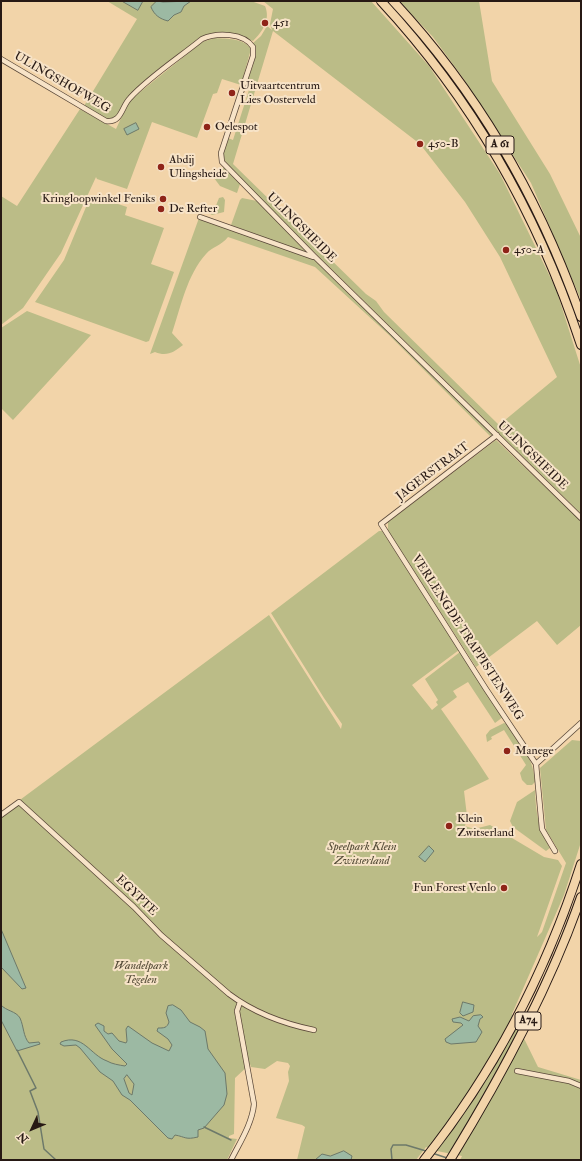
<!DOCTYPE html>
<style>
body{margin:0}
#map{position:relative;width:582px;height:1161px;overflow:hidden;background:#f2d4a9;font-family:"IM FELL Double Pica",serif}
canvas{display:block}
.frame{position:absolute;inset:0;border:2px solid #271914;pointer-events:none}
.north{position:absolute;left:12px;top:1109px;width:40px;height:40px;-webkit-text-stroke:3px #f7e3c7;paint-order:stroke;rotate:226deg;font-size:11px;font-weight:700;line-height:16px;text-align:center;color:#271914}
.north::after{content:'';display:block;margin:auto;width:14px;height:18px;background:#271914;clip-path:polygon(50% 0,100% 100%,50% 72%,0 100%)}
</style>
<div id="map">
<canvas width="582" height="1161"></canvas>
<div class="frame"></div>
<div class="north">N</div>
</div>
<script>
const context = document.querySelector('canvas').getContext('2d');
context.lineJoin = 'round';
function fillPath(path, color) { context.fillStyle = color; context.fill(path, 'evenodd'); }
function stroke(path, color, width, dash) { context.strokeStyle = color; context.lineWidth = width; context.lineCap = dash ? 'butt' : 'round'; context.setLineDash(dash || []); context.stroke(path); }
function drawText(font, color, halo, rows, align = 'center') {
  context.font = font + ' "IM FELL Double Pica",serif'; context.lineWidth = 4; context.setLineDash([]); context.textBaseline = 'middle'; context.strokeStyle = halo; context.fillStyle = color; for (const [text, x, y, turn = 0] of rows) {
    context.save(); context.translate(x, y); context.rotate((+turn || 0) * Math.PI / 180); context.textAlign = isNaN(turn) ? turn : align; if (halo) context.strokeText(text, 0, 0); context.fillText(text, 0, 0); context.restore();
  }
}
fillPath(new Path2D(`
 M 107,1 L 122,1 L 138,9 L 143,1 L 157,1 L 168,20 L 174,15 L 181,12 L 183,6 L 191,1 L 251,1 L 265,6 C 271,20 262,32 253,41 L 241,36 L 221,32 L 203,36 L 131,95 L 125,101 L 115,118 L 107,119 L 84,106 L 137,19 Z
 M 263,1 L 371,1 L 429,66 L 500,174 L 556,289 L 581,368 L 581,514 L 260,199 L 225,161 L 223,153 L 228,138 L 233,140 L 249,90 L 244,88 C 249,75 260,56 253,43 L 261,36 L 267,26 L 272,30 L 270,24 L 273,9 ZM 273,31 L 420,144 L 465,202 L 500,257 L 557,377 L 499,425 L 384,312 L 376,301 L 366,294 L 233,164 Z
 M 399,1 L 479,1 L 492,81 L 550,174 L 581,238 L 581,300 L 531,183 L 463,78 L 433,37 Z
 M 215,38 C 227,39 244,38 251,49 L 241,85 L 222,79 L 217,93 L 213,94 L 197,138 L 152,122 L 127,189 L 97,179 L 96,177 L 61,253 L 23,308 L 1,325 L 1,196 L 17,206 L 80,109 L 116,129 L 129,101 L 202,42 Z
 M 224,168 L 240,184 L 237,193 L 220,186 L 214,178 L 217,171 Z
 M 91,195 L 127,207 L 125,215 L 164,228 L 151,264 L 174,272 L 149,341 L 146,342 L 35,302 L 64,260 Z
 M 223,197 L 225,200 L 224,212 L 212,215 L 209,213 L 210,209 L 215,208 L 219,198 Z
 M 242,198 L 257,201 L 307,250 L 305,253 L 231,225 L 240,200 Z
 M 199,218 L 318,261 L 493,434 L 490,436 L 389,335 L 315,267 L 228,237 C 221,246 213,246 206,254 C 187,275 181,306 172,333 L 183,345 C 174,352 167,357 155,352 L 150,354 Z
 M 27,311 L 91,335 L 13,420 L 1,408 L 1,328 Z
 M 496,440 L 581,521 L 581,625 L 557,645 L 537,621 L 476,667 L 388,531 L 388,522 Z
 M 379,531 L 382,531 L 459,650 L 412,685 L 432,710 L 438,705 L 436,702 L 438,700 L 425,679 L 460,652 L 503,717 L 495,723 L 468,682 L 453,691 L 457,697 L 441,709 C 457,732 474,755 489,779 L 464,791 L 467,816 L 465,826 L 474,829 L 490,825 L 544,857 L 558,860 L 562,866 L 537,937 L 542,932 L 566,863 L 546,830 L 540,768 L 572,740 L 581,741 L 581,842 L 564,895 L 512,1014 L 538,1067 L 581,1080 L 581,1160 L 460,1160 L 462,1156 L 437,1151 L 426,1147 L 416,1160 L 297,1160 L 305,1127 L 302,1125 L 276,1118 L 289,1081 L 288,1072 L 290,1066 L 288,1063 L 277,1061 L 265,1069 L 251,1067 L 250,1064 L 235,1078 L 234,1134 L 229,1136 L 229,1138 L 237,1139 L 227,1160 L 1,1160 L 1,814 L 269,615 L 341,729 L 342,724 L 324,698 L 271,613 Z
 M 504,723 L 509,725 C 521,742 534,760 535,782 L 532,785 L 527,785 L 522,780 L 520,773 L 526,765 L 504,730 L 491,737 L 492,739 L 487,742 L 486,735 L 490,730 Z
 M 535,790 C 536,814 538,827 550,848 L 546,851 L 513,827 L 510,821 L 517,802 Z`), '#bbbc87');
const water = new Path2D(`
 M 122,1 L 143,1 L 138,10 Z
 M 157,1 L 163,2 L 191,1 L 184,6 L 181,12 L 174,15 L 168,21 C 160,19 154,15 151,7 Z
 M 136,123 L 139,129 L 127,135 L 124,129 Z
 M 429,846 L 434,851 L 425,862 L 419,857 Z
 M 1,929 L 26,988 L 22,989 L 1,967 Z
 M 463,1002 L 474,1005 L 473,1012 L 463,1016 L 460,1013 Z
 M 1,1005 C 6,1011 16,1011 20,1018 C 24,1027 23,1036 29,1043 L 39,1042 L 40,1044 L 17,1051 L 1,1020 Z
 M 173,1005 L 181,1010 L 190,1022 L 200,1027 L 205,1031 L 208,1049 L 225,1073 L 227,1094 L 224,1105 L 204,1128 L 198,1130 L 198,1137 C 185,1140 186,1137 175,1135 L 172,1139 L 168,1138 L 130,1100 L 122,1095 L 113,1081 L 100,1072 L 80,1048 L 76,1045 L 64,1046 L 60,1044 L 61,1042 C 83,1033 90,1055 107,1061 C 112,1064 119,1065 125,1066 L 127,1064 L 112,1049 L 95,1025 L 98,1023 L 104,1026 L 104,1031 L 108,1034 L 112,1033 L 119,1041 L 126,1043 L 127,1041 L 126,1029 L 128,1026 L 152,1043 L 169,1051 L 172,1045 L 168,1039 L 157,1031 L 158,1028 C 164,1028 167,1028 169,1022 L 166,1013 L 168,1006 ZM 127,1075 L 134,1084 L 132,1095 L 129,1093 L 124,1079 Z
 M 481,1015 L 483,1017 L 480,1019 L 478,1026 L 482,1032 L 476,1042 L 451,1044 L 446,1042 L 445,1039 L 463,1025 L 461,1023 L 453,1022 L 452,1019 L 460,1017 L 469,1021 L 473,1016 Z
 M 344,1151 L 352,1156 L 351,1160 L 315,1160 L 322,1154 L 330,1156 Z`);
fillPath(water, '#9cb9a3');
stroke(water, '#6d796a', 1);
stroke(new Path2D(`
 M 17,1050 L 36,1088 L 30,1091 L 38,1112 L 44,1149 L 56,1160
 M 204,1127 L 231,1140
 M 432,1153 L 447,1158
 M 234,1160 L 234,1159
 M 392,1160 L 391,1149 L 393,1145 L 406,1145 L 426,1151`), '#6d796a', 1.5);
const minor = new Path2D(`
 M 1,59 L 106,121 C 122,123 121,107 130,98 C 149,77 180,57 202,39 C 217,32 244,33 253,47 L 253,56 L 221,153 L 222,162 L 314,256 L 581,518
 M 200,217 L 313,257 L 314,256
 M 497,435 L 381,524 L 486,689 L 536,764 L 542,829 L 555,851
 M 536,764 L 581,723
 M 1,815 L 19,802 L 134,907 L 161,935 L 229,994 C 253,1012 285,1024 314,1030
 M 517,1071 L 569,1081 L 581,1086
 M 231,1160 C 240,1142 252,1124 254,1104 L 237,1011 L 240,1002`);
const motorway = new Path2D(`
 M 381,1 C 473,100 539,217 581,345
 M 393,1 C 477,91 540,200 581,317
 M 424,1160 C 495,1071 546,972 581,864
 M 450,1160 C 501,1077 549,989 581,897`);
stroke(minor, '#5a4839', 6);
stroke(motorway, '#271914', 10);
stroke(minor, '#f7e3c7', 4.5);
stroke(motorway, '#f2d4a9', 8);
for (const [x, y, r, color] of [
 [265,23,4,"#8f2418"],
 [232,93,4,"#8f2418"],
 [207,127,4,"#8f2418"],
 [420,144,4,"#8f2418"],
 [161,167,4,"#8f2418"],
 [163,199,4,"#8f2418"],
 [161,209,4,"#8f2418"],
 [506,250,4,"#8f2418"],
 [507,751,4,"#8f2418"],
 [449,826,4,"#8f2418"],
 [504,888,4,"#8f2418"]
]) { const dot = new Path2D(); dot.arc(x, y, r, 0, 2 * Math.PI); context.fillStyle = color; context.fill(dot); stroke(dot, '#f7e3c7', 1.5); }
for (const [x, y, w] of [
 [500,145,28],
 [528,1021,26]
]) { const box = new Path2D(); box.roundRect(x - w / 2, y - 9, w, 18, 3); context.fillStyle = '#f7e3c7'; context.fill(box); stroke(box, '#271914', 1); }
drawText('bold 11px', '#271914', null, [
 ["A 61",500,145],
 ["A74",528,1021]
]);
drawText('12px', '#271914', '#f7e3c7', [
 ["451",273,23],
 ["Uitvaartcentrum",240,86],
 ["Lies Oosterveld",240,100],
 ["Oelespot",215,127],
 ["450-B",428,144],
 ["Abdij",169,160],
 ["Ulingsheide",169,174],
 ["Kringloopwinkel Feniks",155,199,"right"],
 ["De Refter",169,209],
 ["450-A",514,250],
 ["Manege",515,751],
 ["Klein",457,819],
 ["Zwitserland",457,833],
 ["Fun Forest Venlo",496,888,"right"]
], 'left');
drawText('12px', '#271914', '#f7e3c7', [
 ["ULINGSHOFWEG",62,83,30],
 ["ULINGSHEIDE",301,228,45],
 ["ULINGSHEIDE",532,456,44],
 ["JAGERSTRAAT",433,472,-37],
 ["VERLENGDE TRAPPISTENWEG",467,638,57],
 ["EGYPTE",136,896,44]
]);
drawText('italic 12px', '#534a36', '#f7e3c7', [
 ["Speelpark Klein",362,847],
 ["Zwitserland",362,861],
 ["Wandelpark",141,966],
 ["Tegelen",141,980]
]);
</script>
